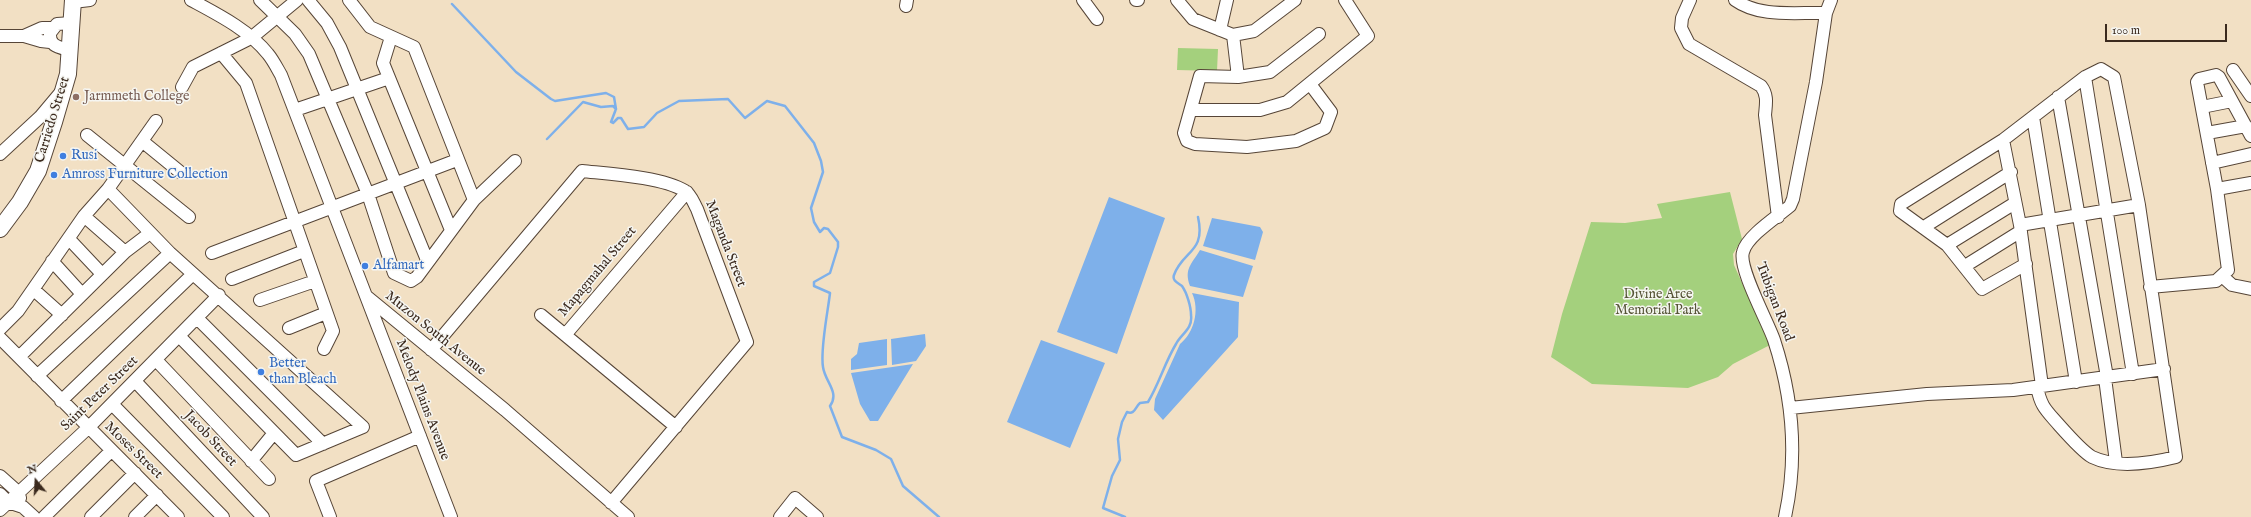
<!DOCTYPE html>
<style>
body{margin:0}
#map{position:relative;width:2251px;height:517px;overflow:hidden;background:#f2e0c4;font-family:"IM FELL English",serif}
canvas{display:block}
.north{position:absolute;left:16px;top:461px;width:40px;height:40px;-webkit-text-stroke:3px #f6f6f2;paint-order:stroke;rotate:342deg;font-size:11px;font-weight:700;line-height:16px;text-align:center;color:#3b2a1e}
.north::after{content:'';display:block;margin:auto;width:14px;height:18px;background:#3b2a1e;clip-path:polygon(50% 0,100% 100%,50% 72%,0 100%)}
.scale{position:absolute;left:2105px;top:24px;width:122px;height:18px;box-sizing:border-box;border:2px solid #3b2a1e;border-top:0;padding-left:5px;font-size:12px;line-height:14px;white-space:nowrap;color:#3b2a1e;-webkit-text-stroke:3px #f6f6f2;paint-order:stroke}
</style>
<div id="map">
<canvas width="2251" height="517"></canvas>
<div class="north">N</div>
<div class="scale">100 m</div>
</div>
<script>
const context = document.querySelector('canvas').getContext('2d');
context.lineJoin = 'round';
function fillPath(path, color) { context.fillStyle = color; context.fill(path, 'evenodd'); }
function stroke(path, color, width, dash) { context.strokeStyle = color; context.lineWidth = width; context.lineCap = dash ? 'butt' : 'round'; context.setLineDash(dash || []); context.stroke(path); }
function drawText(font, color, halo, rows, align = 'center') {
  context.font = font + ' "IM FELL English",serif'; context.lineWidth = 3; context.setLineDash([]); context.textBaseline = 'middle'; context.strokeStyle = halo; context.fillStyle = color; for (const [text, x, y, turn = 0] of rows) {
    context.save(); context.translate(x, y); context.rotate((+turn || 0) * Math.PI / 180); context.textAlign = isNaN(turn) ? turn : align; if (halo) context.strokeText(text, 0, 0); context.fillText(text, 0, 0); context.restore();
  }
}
fillPath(new Path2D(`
 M 1178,48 L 1218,49 L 1217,71 L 1177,70 Z
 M 1730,192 L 1742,239 L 1733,254 L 1734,265 L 1770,345 L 1733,364 L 1718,377 L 1688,388 L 1592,384 L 1551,357 L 1562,314 L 1591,222 L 1625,223 L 1662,218 L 1657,204 Z`), '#a4d07d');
fillPath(new Path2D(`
 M 1109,197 L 1165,218 L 1117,354 L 1057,332 Z
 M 1212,218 L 1260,227 L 1263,232 L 1255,260 L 1203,246 Z
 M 1200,250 L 1253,266 L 1243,297 L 1190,286 C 1184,269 1191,265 1200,250 Z
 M 1192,293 L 1239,302 L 1238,337 L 1163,420 L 1154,410 L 1155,399 L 1180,344 C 1194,333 1200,310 1192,293 Z
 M 925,334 L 926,346 L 916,361 L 892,365 L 891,339 Z
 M 887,339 L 887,365 L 851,370 L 851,359 L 857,354 L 859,343 Z
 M 1041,340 L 1105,363 L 1070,448 L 1007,422 Z
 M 913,364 L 878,421 L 870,421 L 860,404 L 851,373 Z`), '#7eb0ea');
stroke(new Path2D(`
 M 452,4 L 516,72 L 551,99 L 555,101 L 606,93 L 614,97 L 616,109
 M 547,139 L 583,102 L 601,107 L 613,106 L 616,109 L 611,122 L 613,123 L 618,118 L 621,118 L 628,129 L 644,127 L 657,113 L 679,101 L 728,99 L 745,118 L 767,101 L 785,106 L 814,143 L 821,161 L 823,172 L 811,208 L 814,222 L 820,232 L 824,228 L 828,229 L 838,242 L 838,247 L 830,273 L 814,282 L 814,286 L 830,293 C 828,311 820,349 823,367 C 825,382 840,392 830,406 L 842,437 L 876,450 L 891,459 L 903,486 L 939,517
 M 1125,517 L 1103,508 L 1112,476 L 1120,460 L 1118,439 L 1122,422 L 1127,412 C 1135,415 1135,407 1140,403 L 1148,402 C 1159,384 1165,362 1176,344 C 1181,334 1193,329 1191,315 C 1191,307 1187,293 1182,286 C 1178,283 1172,281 1174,275 C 1183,250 1206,253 1198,217`), '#7eb0ea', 2.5);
const minor = new Path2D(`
 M 191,0 C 217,14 249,30 268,54 C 273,60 277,68 281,75 L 451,517
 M 260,0 L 295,34 L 309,54 L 368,194 L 394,273 L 411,281 L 417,277 L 474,200 L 515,161
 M 308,0 L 327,23 L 340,47 L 427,260
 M 349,0 L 370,27 L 414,47 L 474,200
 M 1083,0 L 1097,19
 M 1136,0 L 1138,0
 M 1177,0 L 1193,19 L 1233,35 L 1254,31 L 1295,0
 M 1690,0 L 1682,18 L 1681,28 L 1689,44 L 1761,86 C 1768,95 1766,104 1765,115 L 1778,217
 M 1735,0 C 1760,18 1796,12 1826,13
 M 73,2 L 90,0
 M 906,6 L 907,0
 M 1220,30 L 1227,0
 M 1233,35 L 1238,77
 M 0,36 L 24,36 L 41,41 L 50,42
 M 24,36 L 42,28 L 52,28
 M 391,37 L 383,63 L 451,230
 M 69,50 C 58,47 49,46 50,33 L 57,24 L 72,23
 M 221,53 L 246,83 L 333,331 L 324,349
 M 2233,70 L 2251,96
 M 2085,77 L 2133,374
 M 1310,84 L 1331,112 L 1325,128 L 1296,141 L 1247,147 L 1195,144 L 1187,141 L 1184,133 L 1200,76 L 1238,77 L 1270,72 L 1319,34
 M 182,87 L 193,67 L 251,38 L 297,0
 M 2058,97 L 2107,377
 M 2202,107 L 2232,101
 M 295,110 L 389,78
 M 1191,110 L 1260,110 L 1287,102 L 1368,36 L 1345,0
 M 2033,117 L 2076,382
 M 2207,133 L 2246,126
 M 87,135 L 189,217
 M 2003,140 L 2020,225 L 2042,386
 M 142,141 L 180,172
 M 0,154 L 40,117 L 61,92
 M 2212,163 L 2251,154
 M 108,189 L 170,253 L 363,427 L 296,455 L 179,336
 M 2217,189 L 2251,183
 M 84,216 L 125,252
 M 2020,225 L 2139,205
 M 1924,227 L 2011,172
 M 69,239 L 102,274
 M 1947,245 L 2015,203
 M 212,253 L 457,160
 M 52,261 L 82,294
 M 2026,264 L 1982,289 L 1947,245 L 1900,211 L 1901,204 L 2003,140 L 2085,77 L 2101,69 L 2114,77 L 2139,205 L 2176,457 C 2152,463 2117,469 2092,457 C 2083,452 2067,434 2059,425 C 2046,410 2041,407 2037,387
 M 1965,266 L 2021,231
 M 2222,276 L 2232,285 L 2251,289
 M 232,279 L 304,251
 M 2150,287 L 2216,281 L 2228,270 L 2217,189 L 2197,82 L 2199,79 L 2216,75 L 2219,77 L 2251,136
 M 34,290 L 62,315
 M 366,296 L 505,410 L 628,517
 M 260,300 L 315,281
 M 541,315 L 676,427
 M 197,318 L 323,444
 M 289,328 L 326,313
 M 0,329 L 18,311 L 84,216 L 108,189 L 156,121
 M 565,335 L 687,192
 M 0,338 L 178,517
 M 431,350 L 582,171 C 610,174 662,177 685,191 C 691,194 694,204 697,209 L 747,342 L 611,503
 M 19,357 L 125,252 L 150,233
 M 156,360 L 269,479
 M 37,376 L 170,253
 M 2105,378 L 2116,462
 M 135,381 L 263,517
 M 61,401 L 193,274
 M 112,404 L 223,517
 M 1790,408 L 1927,394 L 2013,390 L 2164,369
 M 251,461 L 274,433
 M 0,476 L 18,492 L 20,498
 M 0,494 L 8,502 L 23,507 L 34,517
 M 0,510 L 88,428 L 219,295
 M 44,517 L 111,451
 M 91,517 L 135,473
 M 135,517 L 157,495
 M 330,517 L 316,481 L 420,436
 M 780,517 L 795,498 L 817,517
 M 1785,517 C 1798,457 1793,398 1774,340 C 1768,322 1738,268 1743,252 C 1747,236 1777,217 1790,206 L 1793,199 L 1816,82 L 1826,13 L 1831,0`);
const major = new Path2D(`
 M 0,229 L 20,202 L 38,171 L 54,122 L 68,74 L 73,0`);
stroke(minor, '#564537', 14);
stroke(major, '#564537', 18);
stroke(minor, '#fff', 12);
stroke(major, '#fff', 16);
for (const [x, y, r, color] of [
 [76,97,4,"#8d6e63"],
 [63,156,4,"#3f7fe0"],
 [54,175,4,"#3f7fe0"],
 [365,266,4,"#3f7fe0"],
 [261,372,4,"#3f7fe0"]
]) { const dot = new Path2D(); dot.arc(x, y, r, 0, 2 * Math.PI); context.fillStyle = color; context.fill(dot); stroke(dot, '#f6f6f2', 1.5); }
drawText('14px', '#785e54', '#f6f6f2', [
 ["Jarmmeth College",84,97]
], 'left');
drawText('14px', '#3b2a1e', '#f6f6f2', [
 ["Carriedo Street",53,120,-73],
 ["Maganda Street",725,244,69],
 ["Mapagmahal Street",598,272,-50],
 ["Tubigan Road",1774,302,69],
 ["Muzon South Avenue",435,334,39],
 ["Saint Peter Street",100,394,-44],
 ["Melody Plains Avenue",422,400,69],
 ["Jacob Street",210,439,47],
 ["Moses Street",133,451,44]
]);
drawText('14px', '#366cbe', '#f6f6f2', [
 ["Rusi",71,156],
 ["Amross Furniture Collection",62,175],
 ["Alfamart",373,266],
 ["Better",269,364],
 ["than Bleach",269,380]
], 'left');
drawText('14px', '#555436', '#f6f6f2', [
 ["Divine Arce",1658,295],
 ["Memorial Park",1658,311]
]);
</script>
